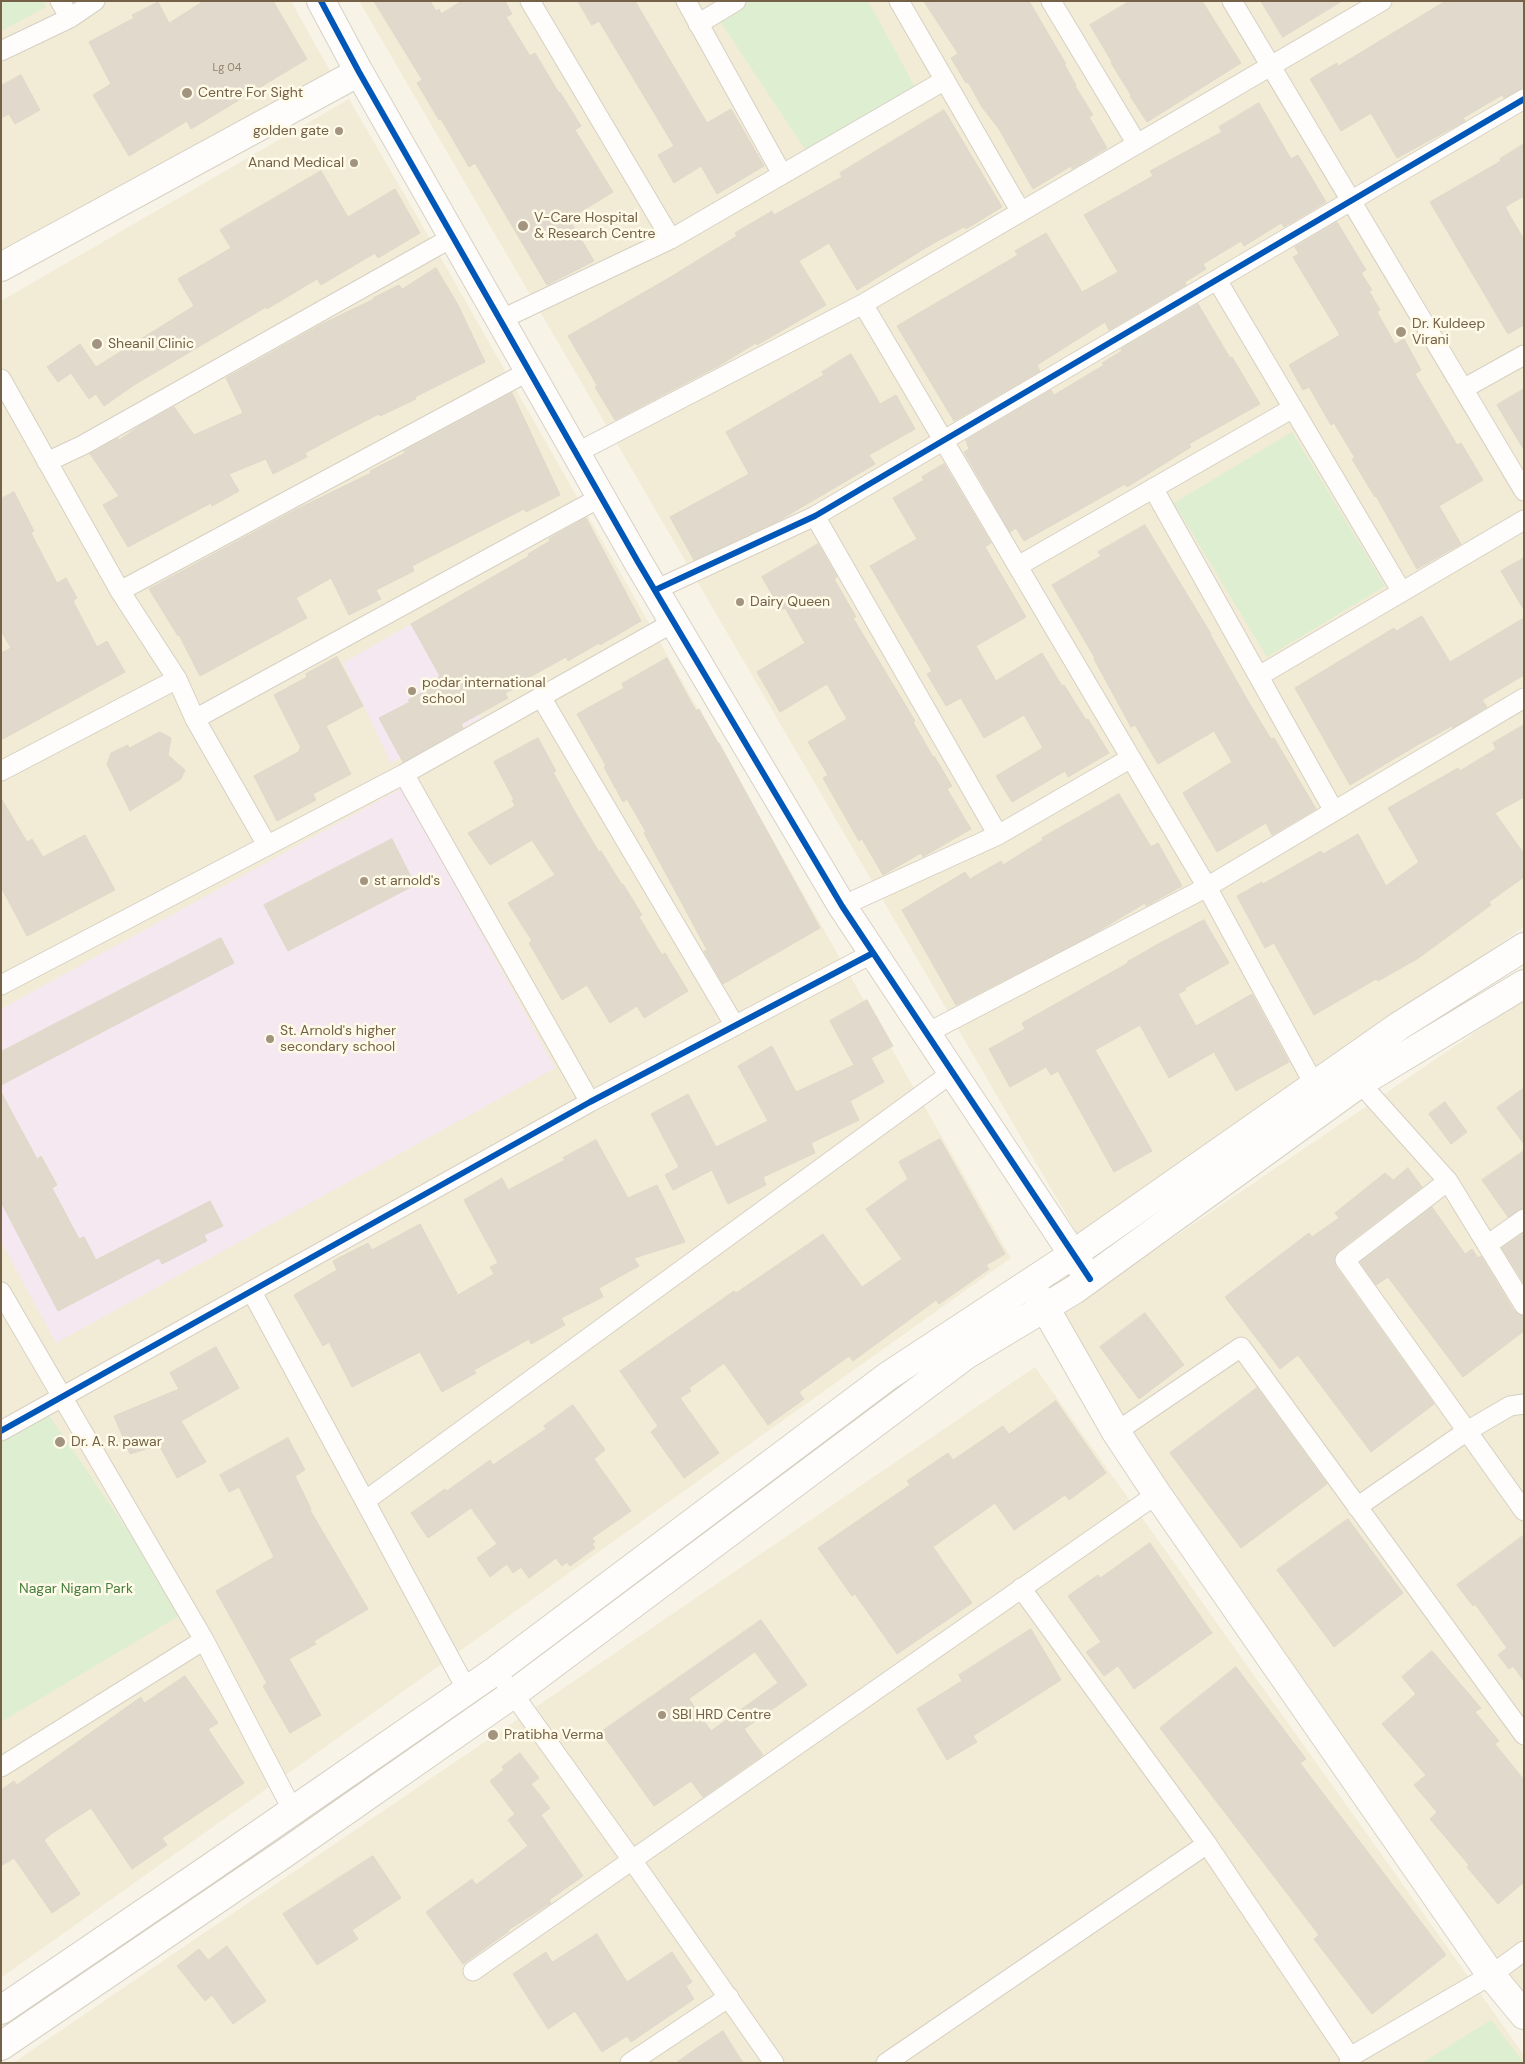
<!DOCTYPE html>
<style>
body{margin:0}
#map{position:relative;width:1525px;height:2064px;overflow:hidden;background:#f7f4e7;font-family:"DM Sans",sans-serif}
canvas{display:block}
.frame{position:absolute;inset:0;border:2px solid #746147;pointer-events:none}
</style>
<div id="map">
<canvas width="1525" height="2064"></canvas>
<div class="frame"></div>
</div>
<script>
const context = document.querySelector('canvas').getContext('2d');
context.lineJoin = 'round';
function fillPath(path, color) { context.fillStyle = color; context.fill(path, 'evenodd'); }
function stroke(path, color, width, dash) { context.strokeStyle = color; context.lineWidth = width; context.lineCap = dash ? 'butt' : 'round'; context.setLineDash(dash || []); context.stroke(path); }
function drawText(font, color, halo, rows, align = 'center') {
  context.font = font + ' "DM Sans",sans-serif'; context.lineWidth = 5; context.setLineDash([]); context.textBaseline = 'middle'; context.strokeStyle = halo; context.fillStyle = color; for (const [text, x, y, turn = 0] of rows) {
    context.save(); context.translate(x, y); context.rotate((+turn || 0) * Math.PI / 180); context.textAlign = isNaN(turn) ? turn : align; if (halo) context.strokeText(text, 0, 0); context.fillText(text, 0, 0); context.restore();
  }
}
fillPath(new Path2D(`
 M 1,1 L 291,1 L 330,71 L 1,255 Z
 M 359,1 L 1524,1 L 1524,927 L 1078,1235 Z
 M 349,99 L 425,230 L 1011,1258 L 1,1978 L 1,301 Z
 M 1524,999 L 1524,2001 L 1057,1329 L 1064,1312 Z
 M 1035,1367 L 1524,2055 L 1524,2063 L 13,2063 Z`), '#f2ecd7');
fillPath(new Path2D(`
 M 432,612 L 481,718 L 391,763 L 343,663 Z
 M 402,788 L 555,1068 L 56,1343 L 1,1242 L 1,1009 Z`), '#f6e8f1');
fillPath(new Path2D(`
 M 1,1 L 44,1 L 46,7 L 1,31 Z
 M 750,1 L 868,1 L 916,89 L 807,152 L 718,18 Z
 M 1292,432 L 1385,586 L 1267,657 L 1174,503 Z
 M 48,1414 L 184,1613 L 1,1722 L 1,1435 Z
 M 1491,2020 L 1524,2063 L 1422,2063 Z`), '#ddeed1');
const building = new Path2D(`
 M 204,1 L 273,1 L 307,59 L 191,129 L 187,121 L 129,156 L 93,95 L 111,84 L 89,42 L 134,18 L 132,15 L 158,2 L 169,23 Z
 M 374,1 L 430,1 L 436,11 L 439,9 L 441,14 L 462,1 L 505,1 L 512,14 L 506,17 L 530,56 L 535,53 L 559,93 L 560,92 L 581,126 L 575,130 L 613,192 L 569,219 L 594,261 L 547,285 L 475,163 L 469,167 L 441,119 L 439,120 L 417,83 L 422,80 Z
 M 578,1 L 635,1 L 707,123 L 731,109 L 764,166 L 717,194 L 701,166 L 674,183 L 658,155 L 674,146 L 599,21 L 592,25 Z
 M 924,1 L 1029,1 L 1066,64 L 1064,64 L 1076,85 L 1075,86 L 1093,115 L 1089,117 L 1107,148 L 1072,169 L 1071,166 L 1033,189 L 999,129 L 982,107 L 968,82 L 966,83 L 951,58 L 958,54 Z
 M 1130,1 L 1202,1 L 1241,63 L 1147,122 L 1130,96 L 1131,95 L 1111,63 L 1112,62 L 1090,25 Z
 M 1261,1 L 1342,1 L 1283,37 Z
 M 1446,1 L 1524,1 L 1524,87 L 1504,98 L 1502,95 L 1463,118 L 1465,121 L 1397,158 L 1371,113 L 1341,131 L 1310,79 L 1337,63 L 1338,66 Z
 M 21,75 L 40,110 L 15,124 L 9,114 L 1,118 L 1,86 Z
 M 1259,103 L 1291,159 L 1298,155 L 1326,202 L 1284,227 L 1281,223 L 1244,246 L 1241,241 L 1203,264 L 1206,269 L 1185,282 L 1186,285 L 1109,330 L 1105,322 L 1037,365 L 1040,371 L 954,421 L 897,326 L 1018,255 L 1015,251 L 1046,233 L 1082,292 L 1118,272 L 1084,215 L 1153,176 L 1150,171 L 1222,132 L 1219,127 Z
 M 944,110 L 1002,207 L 966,229 L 964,227 L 932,244 L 857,290 L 829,243 L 799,261 L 826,305 L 757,345 L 756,343 L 720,365 L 615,420 L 595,387 L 597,385 L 568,336 L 669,278 L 737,236 L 735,233 L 772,211 L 774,215 L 842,177 L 840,173 Z
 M 1524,144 L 1524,196 L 1505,207 L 1524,240 L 1524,325 L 1508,334 L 1430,202 L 1501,161 L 1500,159 Z
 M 321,171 L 348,217 L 395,189 L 420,233 L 378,258 L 375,253 L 321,285 L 317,279 L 267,309 L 266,307 L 134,385 L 104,406 L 96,394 L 89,399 L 71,373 L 58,382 L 47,367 L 80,344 L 96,367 L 194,306 L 178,279 L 231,248 L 220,230 Z
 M 1337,222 L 1366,270 L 1361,273 L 1372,290 L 1369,291 L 1380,310 L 1377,312 L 1395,344 L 1404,339 L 1421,370 L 1415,374 L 1457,445 L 1461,443 L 1483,480 L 1439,506 L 1461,544 L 1417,569 L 1376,496 L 1375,497 L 1352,459 L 1355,458 L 1334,423 L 1331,425 L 1309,387 L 1303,390 L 1289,365 L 1340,335 L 1293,257 L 1299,254 L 1295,247 Z
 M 436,268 L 457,303 L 485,362 L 415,397 L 416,399 L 380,416 L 379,414 L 340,434 L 305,453 L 307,457 L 273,474 L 266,459 L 229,474 L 239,491 L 212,506 L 211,503 L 128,547 L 103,505 L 119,496 L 90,454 L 118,438 L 119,440 L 141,425 L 174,407 L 194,435 L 243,413 L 226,378 L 322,324 L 374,299 L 373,298 L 399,285 L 402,289 Z
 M 1198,304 L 1230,358 L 1232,357 L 1260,404 L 1189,444 L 1191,447 L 1127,487 L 1125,484 L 1024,541 L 1016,528 L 1010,532 L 964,452 L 969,449 L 966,440 L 1051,390 L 1054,395 L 1104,365 L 1102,363 L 1122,351 L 1121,349 Z
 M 851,354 L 880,404 L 896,395 L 915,429 L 869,455 L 875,464 L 778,521 L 694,560 L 670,517 L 749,474 L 726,432 L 824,375 L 822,372 Z
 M 1524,389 L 1524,450 L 1497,405 Z
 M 512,393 L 560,495 L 526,512 L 524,509 L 412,566 L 414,571 L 376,590 L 381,599 L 349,615 L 331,578 L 296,598 L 307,618 L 200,676 L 179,635 L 178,636 L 149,589 L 295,510 L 371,473 L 370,471 L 405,453 L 404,451 Z
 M 944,464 L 991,543 L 985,547 L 1026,617 L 976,646 L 996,681 L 1042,653 L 1062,686 L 1064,685 L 1086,720 L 1088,719 L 1109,753 L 1068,777 L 1065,771 L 1012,802 L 996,776 L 1043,748 L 1024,715 L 984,738 L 961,698 L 946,706 L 927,674 L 932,671 L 870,566 L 917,539 L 893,498 L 924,480 L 922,477 Z
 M 14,492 L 34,531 L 31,533 L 57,583 L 66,578 L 77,598 L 73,601 L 97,647 L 107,641 L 125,672 L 1,740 L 1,653 L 11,648 L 1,631 L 1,499 Z
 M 586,518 L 641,621 L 600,645 L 599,643 L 568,661 L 566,657 L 528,678 L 529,681 L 505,693 L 508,698 L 461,724 L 463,728 L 403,762 L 379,718 L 410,702 L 408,700 L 441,683 L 438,677 L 440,676 L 411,624 L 529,556 L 528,554 L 550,541 L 549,539 Z
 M 1145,525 L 1211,634 L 1210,634 L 1252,708 L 1271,739 L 1274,738 L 1316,809 L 1272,835 L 1266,823 L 1217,852 L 1183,793 L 1232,762 L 1214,731 L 1158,764 L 1135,725 L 1131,727 L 1094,659 L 1095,658 L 1052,585 L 1101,556 L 1098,552 Z
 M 818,544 L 837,577 L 834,579 L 856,617 L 853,618 L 915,721 L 913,722 L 933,757 L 934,756 L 952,786 L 947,789 L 971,829 L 926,855 L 923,857 L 921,853 L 883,875 L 862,839 L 859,841 L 823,778 L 828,775 L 808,742 L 847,719 L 827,684 L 780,712 L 757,672 L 805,643 L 785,608 L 781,610 L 762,577 Z
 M 1524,558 L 1524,610 L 1501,571 Z
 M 1422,616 L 1450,662 L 1524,618 L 1524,675 L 1482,700 L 1487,707 L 1453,728 L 1452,726 L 1419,744 L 1350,785 L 1295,688 L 1394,628 L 1396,631 Z
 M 337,657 L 363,706 L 326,726 L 351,774 L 313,794 L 316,800 L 277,821 L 254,776 L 300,751 L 299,749 L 301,748 L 274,695 L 307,677 L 306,674 Z
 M 667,658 L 696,711 L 699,709 L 718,743 L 719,743 L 820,928 L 723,984 L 704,951 L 707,950 L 644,833 L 646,832 L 627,799 L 623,802 L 604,767 L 606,766 L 577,714 L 624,688 L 622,684 Z
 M 1524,725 L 1524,797 L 1495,813 L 1524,854 L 1524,877 L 1489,902 L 1491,905 L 1417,959 L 1378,981 L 1376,979 L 1314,1015 L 1274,943 L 1265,948 L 1237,896 L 1262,882 L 1263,884 L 1321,851 L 1323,854 L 1358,834 L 1386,886 L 1419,862 L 1388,808 L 1458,768 L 1460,771 L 1496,749 L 1493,743 Z
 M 160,732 L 171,738 L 168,755 L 185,770 L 181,779 L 130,811 L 107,764 L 111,753 L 128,745 L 129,748 Z
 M 538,738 L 556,771 L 553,772 L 575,812 L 599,852 L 601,851 L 622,885 L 623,884 L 642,915 L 639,917 L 662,955 L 665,953 L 688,991 L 644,1018 L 637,1006 L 610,1023 L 587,985 L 562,1000 L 529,943 L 532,941 L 508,903 L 555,875 L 532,840 L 490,865 L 468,833 L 515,806 L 512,800 L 514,800 L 494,762 Z
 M 1119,794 L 1151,847 L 1158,843 L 1182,886 L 1146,906 L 1145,903 L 1090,936 L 956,1005 L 902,910 L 965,872 L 970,879 L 1001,861 L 1003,865 L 1043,840 L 1042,838 Z
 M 1,798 L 27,842 L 32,839 L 43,857 L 85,835 L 115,890 L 27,936 L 1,887 Z
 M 392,839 L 415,885 L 288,951 L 264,905 Z
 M 1204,920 L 1229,963 L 1185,988 L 1186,990 L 1178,994 L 1196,1026 L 1252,994 L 1289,1062 L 1236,1091 L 1214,1052 L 1169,1078 L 1140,1025 L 1095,1050 L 1152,1151 L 1114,1172 L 1058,1071 L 1051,1075 L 1046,1067 L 1010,1087 L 989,1049 L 1025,1029 L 1022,1023 L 1128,963 L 1127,962 L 1160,943 Z
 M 221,938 L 234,963 L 1,1085 L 1,1052 Z
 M 867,1000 L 893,1046 L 871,1058 L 884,1082 L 850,1101 L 859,1120 L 811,1143 L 815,1153 L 763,1177 L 766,1185 L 728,1204 L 712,1170 L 673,1190 L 665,1175 L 679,1167 L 651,1114 L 688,1094 L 716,1147 L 768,1121 L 738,1066 L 772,1046 L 796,1092 L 854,1065 L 830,1021 Z
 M 1524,1088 L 1524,1144 L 1497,1108 Z
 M 1,1092 L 37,1159 L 41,1156 L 57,1185 L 52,1188 L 79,1239 L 84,1237 L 96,1260 L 210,1201 L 223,1226 L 204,1235 L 207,1241 L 162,1264 L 159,1258 L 58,1311 L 1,1202 Z
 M 1445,1102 L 1467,1132 L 1451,1144 L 1429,1114 Z
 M 940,1139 L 1005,1254 L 986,1265 L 989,1269 L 939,1304 L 936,1300 L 853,1361 L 849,1356 L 799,1392 L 804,1399 L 768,1425 L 724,1363 L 689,1388 L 691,1391 L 680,1398 L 719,1453 L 684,1478 L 651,1432 L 658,1426 L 620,1371 L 734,1291 L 736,1293 L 823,1234 L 862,1287 L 902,1259 L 866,1209 L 908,1179 L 899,1162 Z
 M 596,1140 L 628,1198 L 657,1185 L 685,1242 L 634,1258 L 639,1266 L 599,1288 L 603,1297 L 561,1318 L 565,1325 L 531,1344 L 529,1339 L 474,1370 L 476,1373 L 442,1392 L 420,1352 L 352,1387 L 329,1342 L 323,1346 L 294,1295 L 337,1270 L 333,1261 L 368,1243 L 372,1250 L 420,1224 L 458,1295 L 494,1274 L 490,1267 L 498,1263 L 464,1200 L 502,1178 L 508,1190 L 565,1160 L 563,1158 Z
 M 1524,1151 L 1524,1208 L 1508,1217 L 1482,1180 Z
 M 1408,1168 L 1422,1187 L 1338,1251 L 1334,1261 L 1336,1267 L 1434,1404 L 1371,1452 L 1298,1355 L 1280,1369 L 1225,1297 L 1309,1233 L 1312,1237 L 1339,1218 L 1335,1213 L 1385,1173 L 1393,1180 Z
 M 1432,1207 L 1465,1254 L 1472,1249 L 1478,1258 L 1481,1256 L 1514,1311 L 1524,1316 L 1524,1331 L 1463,1377 L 1388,1277 L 1376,1285 L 1360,1262 Z
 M 1524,1233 L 1524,1283 L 1502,1248 Z
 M 1145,1313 L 1184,1365 L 1139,1399 L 1100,1347 Z
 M 216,1347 L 239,1388 L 181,1421 L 206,1462 L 177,1478 L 159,1445 L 130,1454 L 114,1416 L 179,1389 L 170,1373 Z
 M 1257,1388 L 1327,1484 L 1241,1548 L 1170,1453 Z
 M 1056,1401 L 1106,1473 L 1069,1500 L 1065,1495 L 1014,1530 L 995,1503 L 933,1547 L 972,1603 L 897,1654 L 855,1594 L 852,1596 L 818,1548 L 910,1485 L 907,1481 L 948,1453 L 953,1460 L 1003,1426 L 1009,1434 Z
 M 573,1405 L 605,1450 L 594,1459 L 631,1511 L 592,1538 L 595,1542 L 592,1544 L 595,1548 L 570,1566 L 567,1562 L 562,1566 L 556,1558 L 529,1578 L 521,1567 L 513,1573 L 507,1564 L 490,1577 L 477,1558 L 497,1544 L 471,1508 L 428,1538 L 411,1513 L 445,1489 L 447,1491 L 490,1460 L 493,1465 L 546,1429 L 544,1426 Z
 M 288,1438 L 305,1470 L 295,1476 L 311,1509 L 310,1510 L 368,1609 L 314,1641 L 316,1644 L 289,1659 L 321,1715 L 290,1733 L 263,1686 L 267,1683 L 216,1591 L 274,1557 L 239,1487 L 229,1492 L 220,1475 Z
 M 1348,1519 L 1403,1593 L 1334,1647 L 1277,1570 Z
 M 1524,1535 L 1524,1681 L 1513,1666 L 1509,1669 L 1498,1655 L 1507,1648 L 1475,1604 L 1473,1606 L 1457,1585 Z
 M 1150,1543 L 1212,1633 L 1134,1689 L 1118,1666 L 1104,1676 L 1086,1652 L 1101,1642 L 1068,1596 L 1098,1575 L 1100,1578 Z
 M 761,1620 L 807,1685 L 744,1729 L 763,1755 L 703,1797 L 691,1781 L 654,1806 L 601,1732 ZM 755,1652 L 778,1683 L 711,1731 L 689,1699 Z
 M 1031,1629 L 1061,1680 L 973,1736 L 977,1742 L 947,1760 L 917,1709 L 962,1681 L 959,1675 Z
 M 1432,1651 L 1481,1708 L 1475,1712 L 1499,1741 L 1495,1744 L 1524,1780 L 1524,1882 L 1498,1904 L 1467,1867 L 1469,1865 L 1430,1819 L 1437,1812 L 1414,1785 L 1426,1775 L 1382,1724 L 1416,1694 L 1402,1677 Z
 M 1236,1667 L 1306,1759 L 1300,1763 L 1446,1955 L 1372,2014 L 1314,1939 L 1319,1935 L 1160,1728 Z
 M 185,1676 L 218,1723 L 208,1729 L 244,1783 L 162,1838 L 167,1845 L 132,1869 L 91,1808 L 51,1834 L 44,1840 L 80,1894 L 52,1913 L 14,1858 L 1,1866 L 1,1790 L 14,1781 L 17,1785 L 141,1697 L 144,1703 Z
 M 520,1753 L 539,1778 L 531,1784 L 550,1808 L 541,1815 L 583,1876 L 549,1900 L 551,1903 L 508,1930 L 509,1931 L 463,1964 L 426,1912 L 472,1879 L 476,1885 L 528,1846 L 508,1820 L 515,1814 L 490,1781 L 504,1770 L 502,1767 Z
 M 373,1856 L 401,1898 L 352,1930 L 358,1939 L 317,1965 L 283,1914 Z
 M 597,1934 L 627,1982 L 672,1952 L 692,1982 L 686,1986 L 694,1999 L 631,2042 L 627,2036 L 602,2052 L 575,2011 L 548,2029 L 513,1974 L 546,1952 L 552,1962 Z
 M 227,1946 L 266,2001 L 233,2024 L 212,1995 L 205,2001 L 177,1966 L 199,1949 L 208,1960 Z
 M 723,2031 L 743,2063 L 676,2063 L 694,2050 Z`);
fillPath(building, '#e1dacc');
stroke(building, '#e0d8c9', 1);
const street = new Path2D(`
 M 60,1 L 70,18
 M 530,1 L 671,239
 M 686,1 L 782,174
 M 899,1 L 1021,212
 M 1051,1 L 1137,144
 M 1232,1 L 1524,491
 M 698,24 L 736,1
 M 1,51 L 70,18 L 95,1
 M 1217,280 L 1402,592
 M 863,304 L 1207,887 L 1314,1084
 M 500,320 L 671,239 L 945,80
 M 1,379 L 120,591 L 177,679 L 195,719 L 267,845
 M 1463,389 L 1524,355
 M 576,453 L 863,304 L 1382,1
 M 47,462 L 83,445 L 453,237
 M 1153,488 L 1334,811
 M 815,516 L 998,835
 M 1018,566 L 1293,408
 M 655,590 L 815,516 L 1524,99
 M 120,591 L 529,371
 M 1259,676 L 1524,520
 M 541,697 L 735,1026
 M 195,719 L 601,497
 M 1,771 L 177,679
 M 404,774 L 590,1102
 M 842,906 L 998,835 L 1131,758
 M 1,985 L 404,774 L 674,622
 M 927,1033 L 1207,887 L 1524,698
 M 1360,1083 L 1448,1181 L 1524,1305
 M 1448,1181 L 1345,1260 L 1524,1511
 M 1487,1245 L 1524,1219
 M 1,1292 L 204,1640 L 293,1811
 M 252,1292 L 467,1690
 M 1,1431 L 590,1102 L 873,953
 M 1116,1432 L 1241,1347 L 1524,1735
 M 365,1501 L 953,1072
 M 1357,1507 L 1467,1431 L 1510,1406 L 1524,1404
 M 1021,1588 L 1207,1844 L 1350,2057
 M 506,1684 L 632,1860 L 774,2063
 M 1,1767 L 204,1640
 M 473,1971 L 1157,1494
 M 630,2063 L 729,1997
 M 886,2063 L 1207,1844
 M 1349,2063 L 1350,2057 L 1491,1975 L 1524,1951`);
const secondary = new Path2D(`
 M 321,1 L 359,72 L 638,562 L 842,906 L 1082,1268
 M 1,267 L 359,72
 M 1035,1293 L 1046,1307 L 1048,1313 L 1116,1432 L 1157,1494 L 1491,1975 L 1524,2015
 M 1,2010 L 210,1868 L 495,1671 L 888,1376 L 1072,1255 L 1399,1026 L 1524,947
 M 1,2046 L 288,1851 L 513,1694 L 966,1355 L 1074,1290 L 1360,1083 L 1524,984`);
stroke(street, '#d6d0c2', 21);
stroke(secondary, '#d7d1c4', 30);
stroke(street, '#fefdfb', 19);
stroke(secondary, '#fefdfb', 28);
stroke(new Path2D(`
 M 321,1 L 359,72 L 638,562 L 842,906 L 1090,1279
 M 655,590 L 815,516 L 1524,99
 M 1,1431 L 590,1102 L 873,953`), '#0057b8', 6);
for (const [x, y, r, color] of [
 [187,93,6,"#a2947f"],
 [339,131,5,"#a2947f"],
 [354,163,5,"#a2947f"],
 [523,226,6,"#a2947f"],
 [1401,332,6,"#a2947f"],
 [97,344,6,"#a2947f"],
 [740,602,5,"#a2947f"],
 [412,691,5,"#a2947f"],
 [364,881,5,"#a2947f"],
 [270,1039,5,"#a2947f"],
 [60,1442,6,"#a2947f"],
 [662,1715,5,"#a2947f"],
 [493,1735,6,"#a2947f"]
]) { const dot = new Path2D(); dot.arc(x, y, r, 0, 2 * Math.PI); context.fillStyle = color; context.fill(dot); stroke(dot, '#fffbe8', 2); }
drawText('11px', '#92826b', null, [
 ["Lg 04",227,68]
]);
drawText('14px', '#746147', '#fffbe8', [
 ["Centre For Sight",198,93],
 ["golden gate",329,131,"right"],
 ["Anand Medical",344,163,"right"],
 ["V-Care Hospital",534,218],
 ["& Research Centre",534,234],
 ["Dr. Kuldeep",1412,324],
 ["Virani",1412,340],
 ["Sheanil Clinic",108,344],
 ["Dairy Queen",750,602],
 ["podar international",422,683],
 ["school",422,699],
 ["st arnold's",374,881],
 ["St. Arnold's higher",280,1031],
 ["secondary school",280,1047],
 ["Dr. A. R. pawar",71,1442],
 ["SBI HRD Centre",672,1715],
 ["Pratibha Verma",504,1735]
], 'left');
drawText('14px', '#468041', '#fffbe8', [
 ["Nagar Nigam Park",76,1589]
]);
</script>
